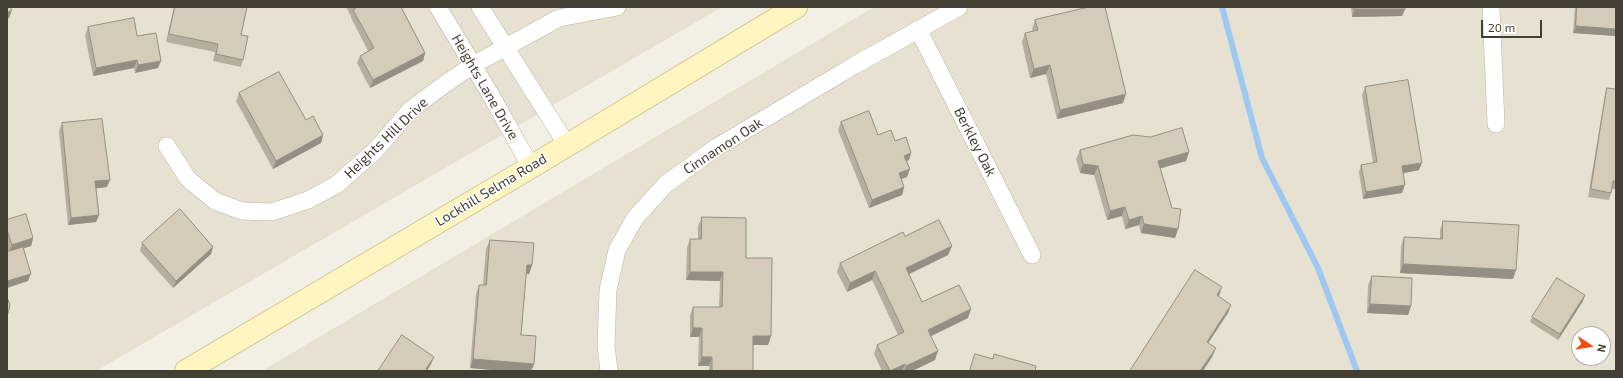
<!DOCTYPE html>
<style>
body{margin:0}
#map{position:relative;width:1623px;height:378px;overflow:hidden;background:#f2efe4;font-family:"Exo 2",sans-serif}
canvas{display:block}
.frame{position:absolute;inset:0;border:8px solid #443f34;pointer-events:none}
.north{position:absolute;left:1571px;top:326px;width:40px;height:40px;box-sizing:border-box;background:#fff;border:1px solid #b4b2ae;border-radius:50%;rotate:102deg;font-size:11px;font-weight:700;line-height:16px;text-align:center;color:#443f34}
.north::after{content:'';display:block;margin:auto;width:14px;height:18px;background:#fc4910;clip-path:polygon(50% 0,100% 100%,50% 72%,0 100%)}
.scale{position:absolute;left:1481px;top:20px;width:61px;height:18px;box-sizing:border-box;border:2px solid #443f34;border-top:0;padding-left:5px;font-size:12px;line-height:14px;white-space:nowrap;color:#443f34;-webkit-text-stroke:3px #fff;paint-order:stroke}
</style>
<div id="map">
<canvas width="1623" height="378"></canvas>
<div class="frame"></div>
<div class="north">N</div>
<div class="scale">20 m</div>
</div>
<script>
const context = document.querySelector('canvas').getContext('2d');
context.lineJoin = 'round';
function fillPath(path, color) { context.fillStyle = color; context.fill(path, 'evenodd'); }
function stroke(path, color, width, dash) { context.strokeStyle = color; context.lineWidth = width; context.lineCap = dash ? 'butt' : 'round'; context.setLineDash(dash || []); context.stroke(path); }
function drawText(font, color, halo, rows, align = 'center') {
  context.font = font + ' "Exo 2",sans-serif'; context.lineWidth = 3; context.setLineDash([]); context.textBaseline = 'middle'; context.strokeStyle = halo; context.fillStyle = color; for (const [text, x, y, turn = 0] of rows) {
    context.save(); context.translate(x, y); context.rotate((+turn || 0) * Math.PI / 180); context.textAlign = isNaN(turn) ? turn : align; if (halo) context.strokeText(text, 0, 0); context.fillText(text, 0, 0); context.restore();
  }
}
fillPath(new Path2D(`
 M 7,7 L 722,7 L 96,371 L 7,371 Z
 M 874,7 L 1616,7 L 1616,371 L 262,371 ZM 1579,334 L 1603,334 L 1603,358 L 1579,358 Z`), '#e6e1d1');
stroke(new Path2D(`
 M 1222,7 L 1262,158 L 1318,268 L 1357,371`), '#9ec8f1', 6);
const street = new Path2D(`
 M 438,7 L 489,92 L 531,167
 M 480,7 L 567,145
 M 1491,7 L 1496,124
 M 918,29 L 1032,255
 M 167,146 L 188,179 L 215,201 L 242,211 L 272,212 L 308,200 L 336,185 L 375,151 L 410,110 L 445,84 L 473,65 L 559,18 L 617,7
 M 609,371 L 606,346 L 608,290 L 617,250 L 635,218 L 666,184 L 717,147 L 855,65 L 959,7`);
const secondary = new Path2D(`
 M 186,371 L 531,167 L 796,7`);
stroke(street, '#bdb7a6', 18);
stroke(secondary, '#d3c792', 24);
stroke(street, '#fff', 17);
stroke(secondary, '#fff5c1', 22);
fillPath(new Path2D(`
 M 174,7 L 247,7 L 241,35 L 243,60 L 241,67 L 213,61 L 215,52 L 166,42 Z
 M 346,7 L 401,7 L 425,53 L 423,61 L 370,88 L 357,63 L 360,56 L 368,51 L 351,18 L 351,16 Z
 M 1351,7 L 1405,7 L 1405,9 L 1402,16 L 1352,17 Z
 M 1575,7 L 1616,7 L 1616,36 L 1573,33 Z
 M 1035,20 L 1123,103 L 1057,119 L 1046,74 L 1030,78 L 1022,42 L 1025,33 L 1033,32 L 1032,29 Z
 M 88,27 L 137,36 L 158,68 L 135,73 L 134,68 L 93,76 L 85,35 Z
 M 1365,87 L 1419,170 L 1403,173 L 1402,193 L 1363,199 L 1359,172 L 1361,165 L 1373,163 L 1362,95 Z
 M 1607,88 L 1616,89 L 1616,189 L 1612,189 L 1611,193 L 1609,200 L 1588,197 L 1605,95 Z
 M 239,93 L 306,120 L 323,135 L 321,143 L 273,169 L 236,101 Z
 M 841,122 L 895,141 L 911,153 L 909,160 L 906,161 L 907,177 L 901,179 L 904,187 L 902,195 L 869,208 L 838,130 Z
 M 62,123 L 107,187 L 96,188 L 99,215 L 96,222 L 68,225 L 59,131 Z
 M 1080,150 L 1189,152 L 1186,161 L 1160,168 L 1178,229 L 1175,238 L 1141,233 L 1139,225 L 1125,229 L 1122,216 L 1107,220 L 1094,175 L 1080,173 L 1076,159 Z
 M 702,217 L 746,258 L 771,336 L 768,345 L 753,345 L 753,371 L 709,371 L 709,366 L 698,366 L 699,337 L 690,337 L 690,315 L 693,307 L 719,307 L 720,281 L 686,280 L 687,248 L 690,239 L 698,239 L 698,226 Z
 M 7,220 L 33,238 L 31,246 L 23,248 L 28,281 L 9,252 L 7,247 Z
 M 1443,221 L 1513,279 L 1400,273 L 1401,246 L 1404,237 L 1440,239 L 1440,230 Z
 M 905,236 L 952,246 L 948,255 L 909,274 L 922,302 L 968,318 L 931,336 L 935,360 L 912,371 L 882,371 L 874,354 L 877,345 L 898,335 L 872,280 L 847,292 L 837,272 L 840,263 Z
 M 490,240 L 532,265 L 529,274 L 526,274 L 521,335 L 534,364 L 531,371 L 503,371 L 470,368 L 476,294 L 479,285 L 483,285 L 486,249 Z
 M 142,243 L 213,247 L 211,254 L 173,288 L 140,251 Z
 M 1372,276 L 1411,306 L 1408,315 L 1367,313 L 1368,285 Z
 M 1583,301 L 1558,340 L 1530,322 L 1532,317 Z
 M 975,354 L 993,359 L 994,354 L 1035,371 L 970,371 Z`), '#b6af9f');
fillPath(new Path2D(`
 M 1354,9 L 1405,9 L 1402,16 L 1352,17 Z
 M 12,10 L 9,18 L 7,19 L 7,13 Z
 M 1576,26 L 1616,29 L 1616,36 L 1573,33 Z
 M 425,53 L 423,61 L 370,88 L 373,80 Z
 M 137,60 L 134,68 L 93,76 L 96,68 Z
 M 161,61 L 158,68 L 135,73 L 138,65 Z
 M 1050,65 L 1046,74 L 1030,78 L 1034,69 Z
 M 1126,94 L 1123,103 L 1057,119 L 1060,110 Z
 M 323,135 L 321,143 L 273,169 L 276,161 Z
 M 1189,152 L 1186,161 L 1155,170 L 1158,161 Z
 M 911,153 L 909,160 L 902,163 L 904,156 Z
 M 1422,163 L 1419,170 L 1399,174 L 1402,166 Z
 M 1083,164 L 1098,166 L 1094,175 L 1080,173 Z
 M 910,169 L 907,177 L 896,181 L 899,173 Z
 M 110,180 L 107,187 L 92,189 L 95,181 Z
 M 1405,185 L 1402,193 L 1363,199 L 1366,192 Z
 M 904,187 L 902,195 L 869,208 L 872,200 Z
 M 1125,207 L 1122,216 L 1107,220 L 1110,211 Z
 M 99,215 L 96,222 L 68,225 L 71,218 Z
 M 1142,216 L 1139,225 L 1125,229 L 1129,220 Z
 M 1144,224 L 1178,229 L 1175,238 L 1141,233 Z
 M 33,238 L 31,246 L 9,253 L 12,245 Z
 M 952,246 L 948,255 L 903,277 L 906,268 Z
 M 213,247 L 211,254 L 173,288 L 176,281 Z
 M 1403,264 L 1516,270 L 1513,279 L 1400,273 Z
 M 527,265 L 532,265 L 529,274 L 524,274 Z
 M 875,271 L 872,280 L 847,292 L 850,283 Z
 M 690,272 L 723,272 L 720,281 L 686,280 Z
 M 31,274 L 28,281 L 7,288 L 7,281 Z
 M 1222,287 L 1219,296 L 1213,304 L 1217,295 Z
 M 1585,295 L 1583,301 L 1558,340 L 1560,334 Z
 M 1370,304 L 1411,306 L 1408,315 L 1367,313 Z
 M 1231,305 L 1228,313 L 1203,351 L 1207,342 Z
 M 971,309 L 968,318 L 925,339 L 928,330 Z
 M 693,328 L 702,328 L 699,337 L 690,337 Z
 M 753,336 L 771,336 L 768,345 L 750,345 Z
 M 1216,348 L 1212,357 L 1203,371 L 1200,371 Z
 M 938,351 L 935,360 L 912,371 L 904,371 L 906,366 Z
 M 434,357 L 431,364 L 427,371 L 426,369 Z
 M 702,357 L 712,357 L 709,366 L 698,366 Z
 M 473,359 L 534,364 L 531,371 L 503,371 L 470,368 Z
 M 905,364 L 902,371 L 889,371 Z`), '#948f82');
const building = new Path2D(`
 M 7,7 L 10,7 L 12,10 L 7,13 Z
 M 175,7 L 247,7 L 241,35 L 248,36 L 243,60 L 216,54 L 218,44 L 169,34 Z
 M 353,7 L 401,7 L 425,53 L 373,80 L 360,56 L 374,48 L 353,10 L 355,9 Z
 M 1089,7 L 1105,7 L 1126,94 L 1060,110 L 1050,65 L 1034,69 L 1025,33 L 1038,30 L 1035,20 Z
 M 1354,7 L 1405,7 L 1405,9 L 1354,9 Z
 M 1577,7 L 1616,7 L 1616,29 L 1576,26 Z
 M 134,18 L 137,36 L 156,33 L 161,61 L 138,65 L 137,60 L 96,68 L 88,27 Z
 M 279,72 L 306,120 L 313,116 L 323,135 L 276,161 L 239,93 Z
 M 1408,80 L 1422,163 L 1402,166 L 1405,185 L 1366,192 L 1361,165 L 1377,162 L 1365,87 Z
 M 1607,88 L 1616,89 L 1616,181 L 1613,181 L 1611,193 L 1591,189 Z
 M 869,111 L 878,135 L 891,130 L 895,141 L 906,137 L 911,153 L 904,156 L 910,169 L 899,173 L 904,187 L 872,200 L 841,122 Z
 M 102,119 L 110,180 L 95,181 L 99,215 L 71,218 L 62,123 Z
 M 1182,128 L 1189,152 L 1158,161 L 1172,208 L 1181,209 L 1178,229 L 1144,224 L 1142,216 L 1129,220 L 1125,207 L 1110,211 L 1098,166 L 1083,164 L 1080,150 L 1133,135 L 1150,137 Z
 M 180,209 L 213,247 L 176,281 L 142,243 Z
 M 26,214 L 33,238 L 12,245 L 7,230 L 7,220 Z
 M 702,217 L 746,218 L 746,258 L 772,258 L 771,336 L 753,336 L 753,371 L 712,371 L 712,357 L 702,357 L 702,328 L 693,328 L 693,307 L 722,307 L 723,272 L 690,272 L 690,239 L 701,239 Z
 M 939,220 L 952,246 L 906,268 L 922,302 L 959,285 L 971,309 L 928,330 L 938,351 L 906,366 L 905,364 L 890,371 L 877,345 L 904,332 L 875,271 L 850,283 L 840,263 L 903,232 L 905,236 Z
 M 1443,221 L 1519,225 L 1516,270 L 1403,264 L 1404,237 L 1442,239 Z
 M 490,240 L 534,243 L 532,265 L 527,265 L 521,335 L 536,336 L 534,364 L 473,359 L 479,285 L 486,285 Z
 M 23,247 L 31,274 L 7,281 L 7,252 Z
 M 1195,270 L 1222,287 L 1217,295 L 1231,305 L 1207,342 L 1216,348 L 1200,371 L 1130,371 Z
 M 1372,276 L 1412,278 L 1411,306 L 1370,304 Z
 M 1557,278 L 1585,295 L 1560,334 L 1532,317 Z
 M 7,297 L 10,305 L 7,317 Z
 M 402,335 L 434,357 L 426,369 L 429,371 L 378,371 Z
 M 975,354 L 993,359 L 994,354 L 1036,366 L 1035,371 L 970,371 Z`);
fillPath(building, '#d4ccb9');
stroke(building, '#948f82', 1);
drawText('14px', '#443f34', '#fff', [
 ["Heights Lane Drive",485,87,60],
 ["Heights Hill Drive",386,138,-44],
 ["Berkley Oak",975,142,63],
 ["Cinnamon Oak",723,146,-33],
 ["Lockhill Selma Road",491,190,-31]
]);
</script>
